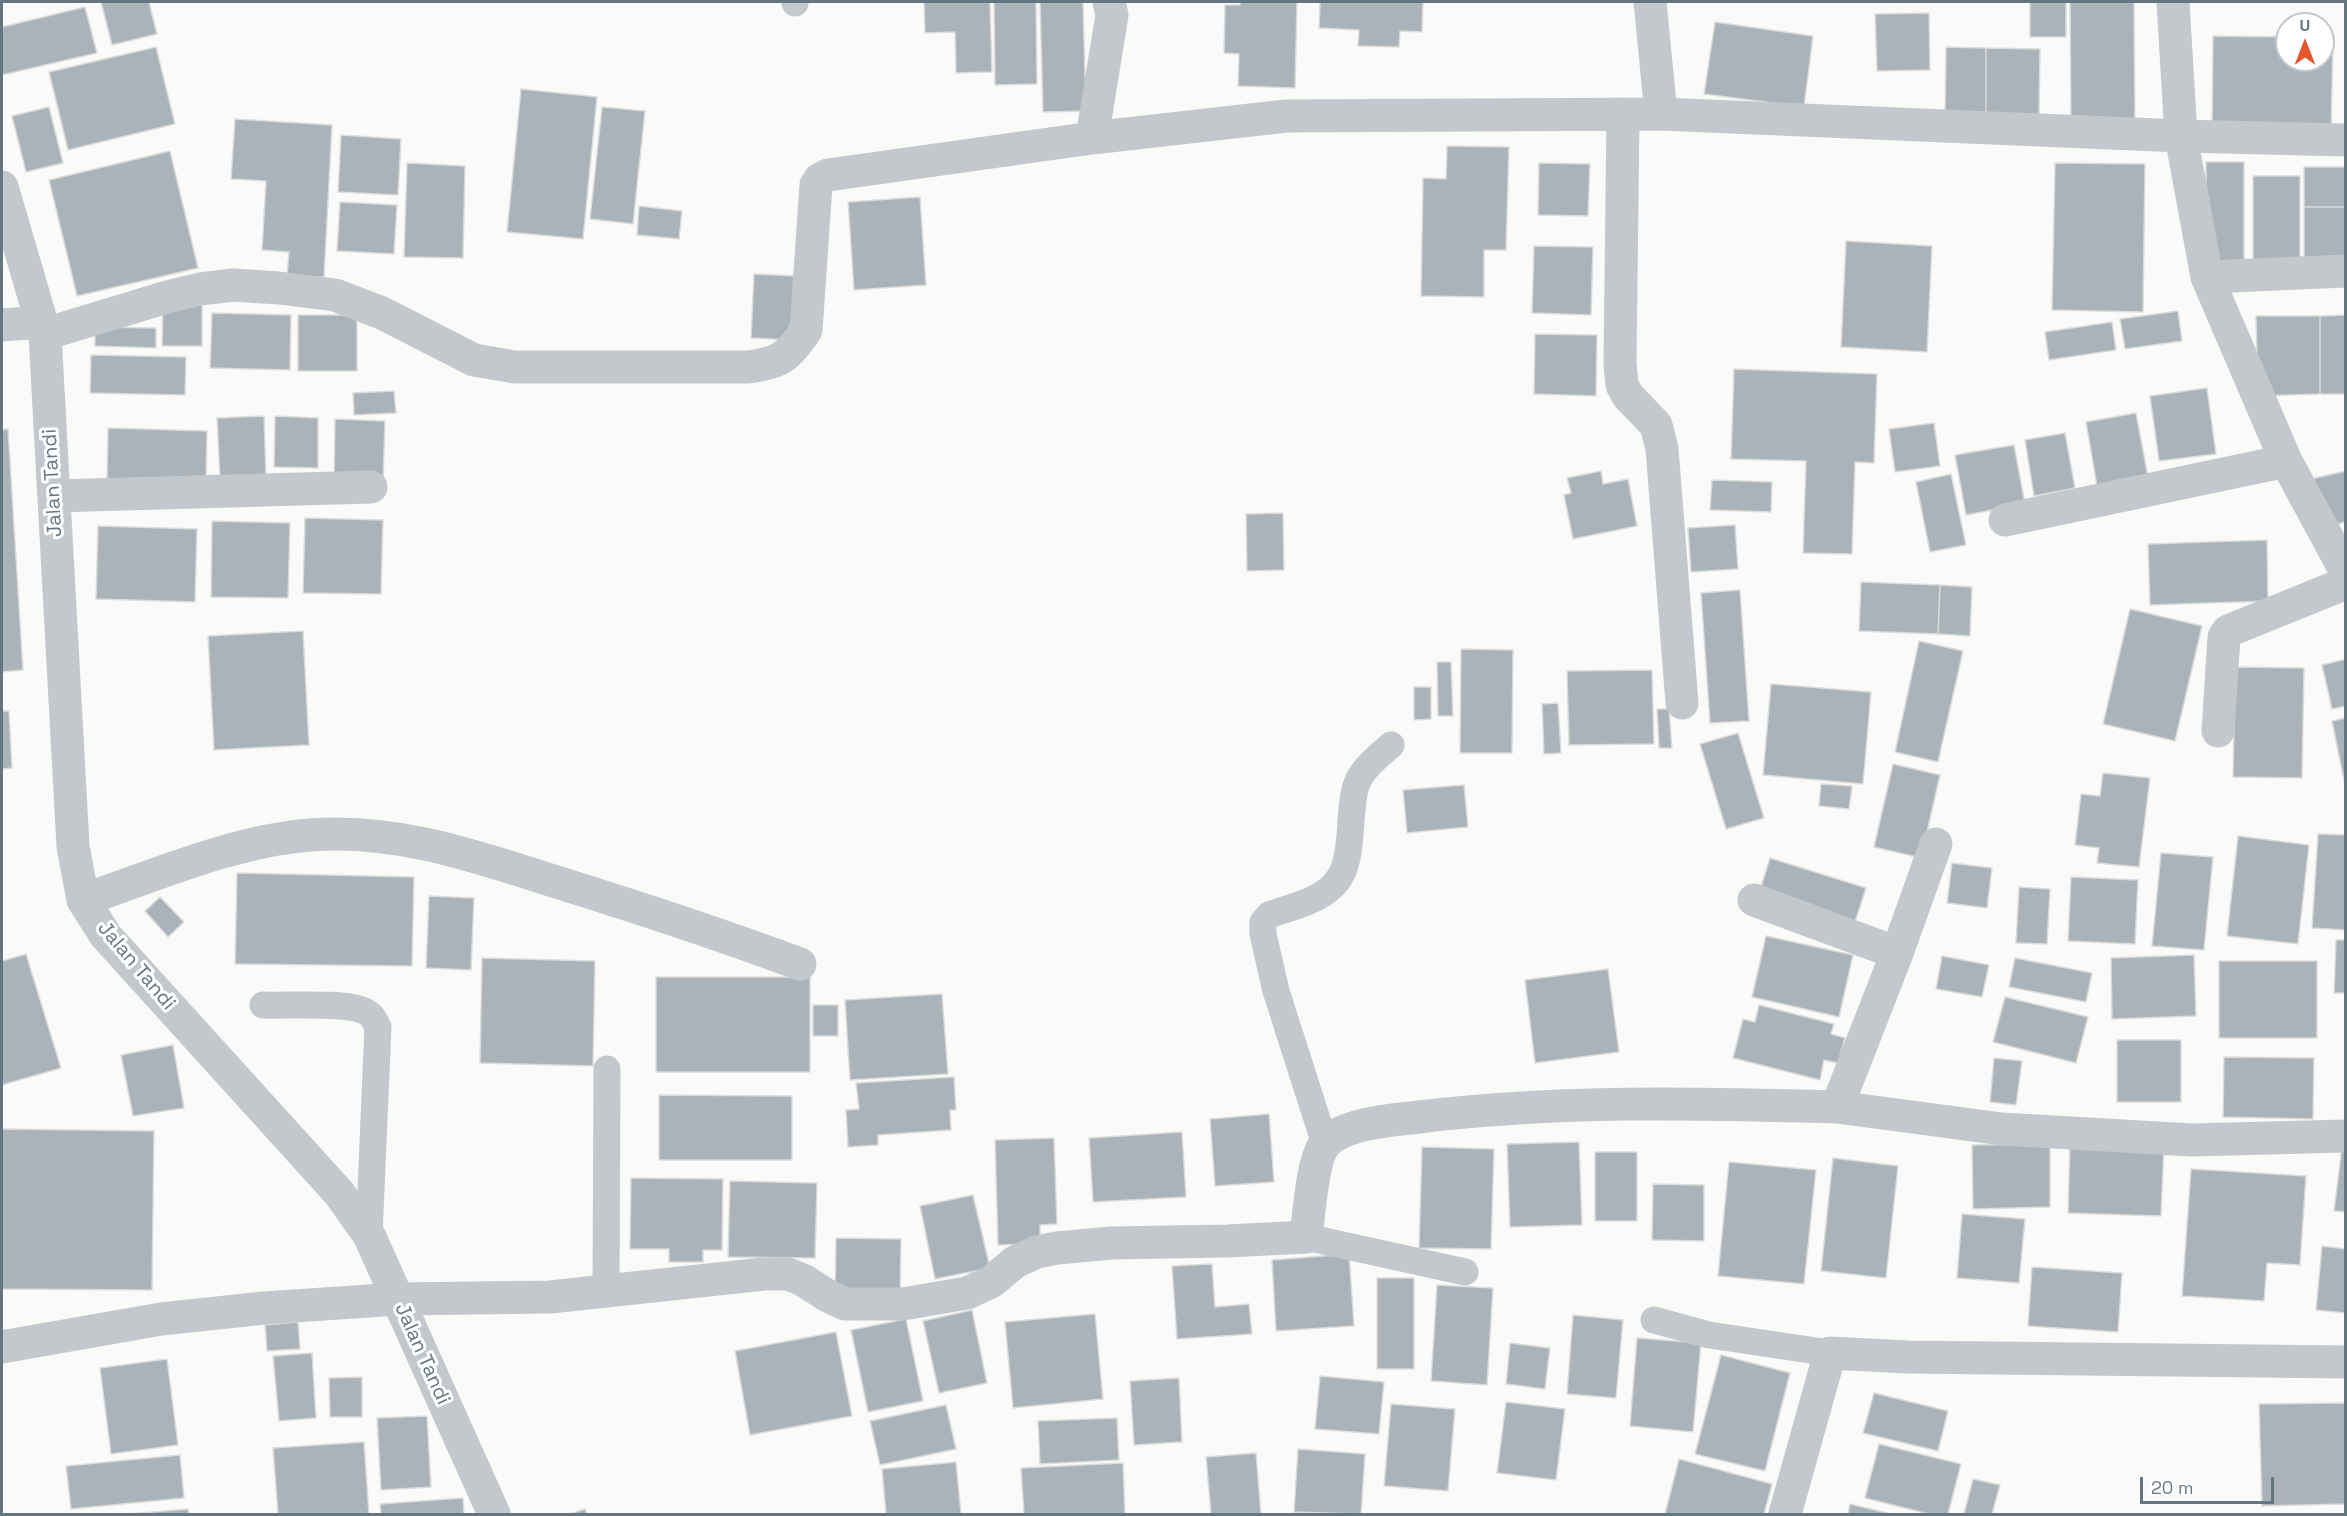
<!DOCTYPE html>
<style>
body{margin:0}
#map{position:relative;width:2347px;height:1516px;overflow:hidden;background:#fafaf8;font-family:"Space Grotesk",sans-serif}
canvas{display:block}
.frame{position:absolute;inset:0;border:3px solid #657683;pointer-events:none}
.north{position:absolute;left:2275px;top:12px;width:60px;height:60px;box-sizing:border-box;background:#fff;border:2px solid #c1c8cd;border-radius:50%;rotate:0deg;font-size:16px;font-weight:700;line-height:24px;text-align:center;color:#657683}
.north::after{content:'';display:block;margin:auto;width:21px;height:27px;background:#e4572e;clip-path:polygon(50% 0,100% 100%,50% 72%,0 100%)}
.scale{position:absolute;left:2140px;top:1477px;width:134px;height:27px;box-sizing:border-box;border:3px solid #657683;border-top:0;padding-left:8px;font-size:18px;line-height:21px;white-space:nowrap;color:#657683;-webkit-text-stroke:4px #fff;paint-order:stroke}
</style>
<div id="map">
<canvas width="2347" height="1516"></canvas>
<div class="frame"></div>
<div class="north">U</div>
<div class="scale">20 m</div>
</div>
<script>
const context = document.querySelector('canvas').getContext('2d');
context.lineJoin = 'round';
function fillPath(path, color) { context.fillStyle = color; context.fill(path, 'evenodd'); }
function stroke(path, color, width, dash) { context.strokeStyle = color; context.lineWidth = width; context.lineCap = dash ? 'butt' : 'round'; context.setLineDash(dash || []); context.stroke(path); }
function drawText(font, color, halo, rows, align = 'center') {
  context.font = font + ' "Space Grotesk",sans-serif'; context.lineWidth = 6; context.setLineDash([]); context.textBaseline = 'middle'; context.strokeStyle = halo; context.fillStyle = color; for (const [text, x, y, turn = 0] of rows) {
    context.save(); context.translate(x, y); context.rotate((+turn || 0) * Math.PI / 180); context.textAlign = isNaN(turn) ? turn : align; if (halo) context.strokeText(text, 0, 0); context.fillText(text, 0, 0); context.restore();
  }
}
const building = new Path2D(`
 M 101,2 L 149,2 L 157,34 L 112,45 Z
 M 924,2 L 990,2 L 992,72 L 956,73 L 955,32 L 925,33 Z
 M 994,2 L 1036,2 L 1037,84 L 995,85 Z
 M 1040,2 L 1083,2 L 1086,111 L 1043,112 Z
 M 1240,2 L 1297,2 L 1295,88 L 1238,86 L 1239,54 L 1224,53 L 1225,5 L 1240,5 Z
 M 1320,2 L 1423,2 L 1422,32 L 1400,31 L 1399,47 L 1358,46 L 1359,30 L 1319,28 Z
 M 2030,2 L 2066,2 L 2066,37 L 2030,37 Z
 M 2070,2 L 2134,2 L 2135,127 L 2071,127 Z
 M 85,7 L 97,53 L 2,75 L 2,27 Z
 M 1929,13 L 1930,70 L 1877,71 L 1875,14 Z
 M 1715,22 L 1813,36 L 1804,107 L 1704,94 Z
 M 2213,36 L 2287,37 L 2287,60 L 2323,60 L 2323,38 L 2333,38 L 2331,138 L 2212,136 Z
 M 156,47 L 175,124 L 68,150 L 49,72 Z
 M 1946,47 L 1986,48 L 1986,116 L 1945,116 Z
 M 1986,48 L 2040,49 L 2039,116 L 1986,116 Z
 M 521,89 L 597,97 L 583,239 L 507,232 Z
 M 49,107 L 63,163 L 26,172 L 12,116 Z
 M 602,107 L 645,111 L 633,224 L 590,219 Z
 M 235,119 L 332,125 L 324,277 L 287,276 L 289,252 L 262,250 L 266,181 L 231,179 Z
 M 341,135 L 401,139 L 398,195 L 338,192 Z
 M 1447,146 L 1509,147 L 1506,250 L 1484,250 L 1484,297 L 1421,296 L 1423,178 L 1446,179 Z
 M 170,151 L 198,268 L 77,296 L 49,180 Z
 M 2206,162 L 2244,162 L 2244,262 L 2206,261 Z
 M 407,163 L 465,166 L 463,258 L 404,257 Z
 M 1539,163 L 1590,164 L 1588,216 L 1538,215 Z
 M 2055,163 L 2145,164 L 2143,312 L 2052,310 Z
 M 2304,167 L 2346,167 L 2346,207 L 2304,207 Z
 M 2253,176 L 2300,176 L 2300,260 L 2253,260 Z
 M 920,197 L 926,285 L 854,290 L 848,202 Z
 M 340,202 L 397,205 L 394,254 L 337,251 Z
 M 639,206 L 682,211 L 679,239 L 637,235 Z
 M 2304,207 L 2346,207 L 2346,267 L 2304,267 Z
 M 1846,241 L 1932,246 L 1927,352 L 1841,347 Z
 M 1534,246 L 1593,247 L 1591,315 L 1532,313 Z
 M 754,274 L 797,276 L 793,340 L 751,338 Z
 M 163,303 L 202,304 L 202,346 L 162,346 Z
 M 2178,311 L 2182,341 L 2125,349 L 2120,319 Z
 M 212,313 L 291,315 L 290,370 L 210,368 Z
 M 298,315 L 357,315 L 357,371 L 298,371 Z
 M 2346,315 L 2346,394 L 2320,394 L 2320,316 Z
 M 2256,316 L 2320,316 L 2320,394 L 2258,396 Z
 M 2112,322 L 2116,350 L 2049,360 L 2045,332 Z
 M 95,327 L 156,328 L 156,348 L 95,346 Z
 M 1535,334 L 1597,335 L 1596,396 L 1534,394 Z
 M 91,355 L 186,357 L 185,395 L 90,393 Z
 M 1734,369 L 1877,374 L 1874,463 L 1855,462 L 1852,554 L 1803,553 L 1806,461 L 1731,459 Z
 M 2207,388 L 2216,454 L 2159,461 L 2150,396 Z
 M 394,391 L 396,413 L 354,415 L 353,393 Z
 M 2136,413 L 2148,477 L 2097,486 L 2086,422 Z
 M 264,416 L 266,477 L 220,479 L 217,418 Z
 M 275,416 L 318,418 L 318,468 L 274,467 Z
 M 335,419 L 385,421 L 383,482 L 334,481 Z
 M 1934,423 L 1940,466 L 1895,472 L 1889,429 Z
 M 108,428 L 207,431 L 206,483 L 107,480 Z
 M 8,429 L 23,670 L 2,672 L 2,430 Z
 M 2065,433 L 2075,488 L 2034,496 L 2025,440 Z
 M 2014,445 L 2025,504 L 1966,515 L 1955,455 Z
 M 1601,471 L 1603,484 L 1628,479 L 1637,526 L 1573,539 L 1564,495 L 1571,493 L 1567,478 Z
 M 2346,471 L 2346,522 L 2321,527 L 2311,479 Z
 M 1951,474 L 1966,545 L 1930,552 L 1916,482 Z
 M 1712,480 L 1772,482 L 1771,512 L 1710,510 Z
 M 1283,513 L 1284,570 L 1247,571 L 1246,514 Z
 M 305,518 L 383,520 L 381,594 L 303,593 Z
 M 212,521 L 290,523 L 288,598 L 211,597 Z
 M 1735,525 L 1738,569 L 1691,572 L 1688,528 Z
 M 98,526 L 197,529 L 195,602 L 96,599 Z
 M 2267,540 L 2268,601 L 2150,605 L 2148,544 Z
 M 1861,582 L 1940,585 L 1938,634 L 1859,631 Z
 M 1940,585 L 1972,587 L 1970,636 L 1938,634 Z
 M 1740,590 L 1749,721 L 1710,723 L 1701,593 Z
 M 2130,609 L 2202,626 L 2175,741 L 2103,724 Z
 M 303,631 L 309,745 L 214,750 L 208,636 Z
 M 1919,641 L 1963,651 L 1938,762 L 1895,752 Z
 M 1461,649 L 1513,650 L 1512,753 L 1460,753 Z
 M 2346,659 L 2346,706 L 2332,709 L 2322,665 Z
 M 1437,662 L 1451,662 L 1453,716 L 1438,716 Z
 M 2235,667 L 2304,668 L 2302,778 L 2233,777 Z
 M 1652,670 L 1654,744 L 1569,745 L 1567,671 Z
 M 1771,684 L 1871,692 L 1863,784 L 1763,775 Z
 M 1414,687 L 1431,687 L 1431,719 L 1414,720 Z
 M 1558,703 L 1561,753 L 1544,754 L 1542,704 Z
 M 1657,709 L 1669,709 L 1672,748 L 1659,748 Z
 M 2,711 L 9,711 L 12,768 L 2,769 Z
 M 2346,718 L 2346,785 L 2345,785 L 2332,721 Z
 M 1738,733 L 1764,818 L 1726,829 L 1700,744 Z
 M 1893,764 L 1940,775 L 1921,858 L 1874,847 Z
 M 2103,773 L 2150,778 L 2139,867 L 2097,863 L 2099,848 L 2075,845 L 2081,794 L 2100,796 Z
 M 1821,784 L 1852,786 L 1849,809 L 1819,806 Z
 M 1464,785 L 1468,827 L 1407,833 L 1403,790 Z
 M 2318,834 L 2346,835 L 2346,930 L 2312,928 Z
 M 2238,836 L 2309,845 L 2298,944 L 2227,936 Z
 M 2161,853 L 2213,857 L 2204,950 L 2152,946 Z
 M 1770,858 L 1866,888 L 1855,922 L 1759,893 Z
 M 1952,863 L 1992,868 L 1987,908 L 1947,903 Z
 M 237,873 L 414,877 L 412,966 L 235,964 Z
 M 2071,877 L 2138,880 L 2135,944 L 2068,941 Z
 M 2019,887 L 2050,889 L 2047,944 L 2016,943 Z
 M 429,896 L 474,898 L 471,970 L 426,968 Z
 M 160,897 L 184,922 L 168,937 L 145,911 Z
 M 1766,936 L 1853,955 L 1839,1017 L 1752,997 Z
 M 2336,940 L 2346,940 L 2346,993 L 2334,993 Z
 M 26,954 L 61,1068 L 2,1085 L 2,961 Z
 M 2194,955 L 2196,1016 L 2112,1019 L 2111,958 Z
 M 1942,956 L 1989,965 L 1982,997 L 1936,989 Z
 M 482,958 L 595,961 L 593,1066 L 480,1063 Z
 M 2015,958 L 2092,973 L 2086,1002 L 2009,987 Z
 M 2219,961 L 2317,961 L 2317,1038 L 2219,1038 Z
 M 1608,969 L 1619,1052 L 1535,1063 L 1525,980 Z
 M 656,977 L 810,977 L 810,1072 L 656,1072 Z
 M 942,994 L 948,1074 L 850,1080 L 845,1000 Z
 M 2005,997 L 2088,1017 L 2076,1063 L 1993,1042 Z
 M 813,1005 L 838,1005 L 838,1036 L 813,1036 Z
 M 1759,1005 L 1834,1024 L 1831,1034 L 1845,1038 L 1838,1063 L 1824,1060 L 1820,1080 L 1733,1058 L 1743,1019 L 1755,1022 Z
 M 2117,1040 L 2181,1040 L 2181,1102 L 2117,1102 Z
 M 173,1045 L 184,1108 L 133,1116 L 121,1055 Z
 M 2224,1057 L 2314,1058 L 2313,1119 L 2223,1117 Z
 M 1994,1058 L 2022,1061 L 2016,1105 L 1990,1102 Z
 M 954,1077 L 956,1110 L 950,1110 L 951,1130 L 878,1135 L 878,1145 L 848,1147 L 846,1110 L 859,1109 L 856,1083 Z
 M 659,1095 L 792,1096 L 792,1160 L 659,1160 Z
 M 1269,1114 L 1274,1182 L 1215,1186 L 1210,1119 Z
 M 2,1129 L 154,1131 L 152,1290 L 2,1289 Z
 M 1182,1132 L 1186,1197 L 1093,1202 L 1089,1138 Z
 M 1054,1138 L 1057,1224 L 1040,1225 L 1040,1244 L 998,1245 L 995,1140 Z
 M 1579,1142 L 1582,1225 L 1510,1227 L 1507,1144 Z
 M 2070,1143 L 2164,1146 L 2161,1216 L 2068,1213 Z
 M 2050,1144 L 2050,1207 L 1973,1209 L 1972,1145 Z
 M 1422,1147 L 1494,1149 L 1491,1249 L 1419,1248 Z
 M 2342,1147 L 2346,1148 L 2346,1212 L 2334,1211 Z
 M 1595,1152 L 1637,1152 L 1637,1221 L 1595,1221 Z
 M 1833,1158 L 1898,1166 L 1886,1278 L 1821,1271 Z
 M 1729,1162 L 1816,1170 L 1804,1284 L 1718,1276 Z
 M 2191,1169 L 2306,1176 L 2300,1265 L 2267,1263 L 2264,1301 L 2182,1296 Z
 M 631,1178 L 723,1179 L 722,1250 L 703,1250 L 703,1262 L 669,1262 L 669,1249 L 630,1249 Z
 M 730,1181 L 817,1183 L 815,1258 L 728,1257 Z
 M 1653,1184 L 1704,1185 L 1704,1241 L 1652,1240 Z
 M 973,1195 L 990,1268 L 935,1279 L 920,1206 Z
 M 1962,1214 L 2025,1219 L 2019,1283 L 1957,1278 Z
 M 836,1238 L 901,1239 L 900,1298 L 835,1297 Z
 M 2322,1246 L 2346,1249 L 2346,1313 L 2316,1310 Z
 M 1349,1254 L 1354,1326 L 1276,1331 L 1272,1260 Z
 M 1212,1264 L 1215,1307 L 1249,1304 L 1252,1334 L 1177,1339 L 1172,1266 Z
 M 2032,1267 L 2122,1273 L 2118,1332 L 2028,1326 Z
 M 1377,1278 L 1414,1278 L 1414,1369 L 1377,1369 Z
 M 1437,1285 L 1493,1288 L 1487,1385 L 1431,1381 Z
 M 972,1310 L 987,1383 L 939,1393 L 923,1321 Z
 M 1095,1314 L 1103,1399 L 1013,1408 L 1005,1322 Z
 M 1573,1315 L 1623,1320 L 1616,1398 L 1567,1394 Z
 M 906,1319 L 923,1401 L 868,1412 L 851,1330 Z
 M 298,1322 L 300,1349 L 267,1351 L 265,1325 Z
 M 836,1332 L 852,1416 L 750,1435 L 735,1351 Z
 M 1637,1338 L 1701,1343 L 1693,1432 L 1630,1426 Z
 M 1510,1343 L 1550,1348 L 1545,1389 L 1506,1384 Z
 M 312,1353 L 316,1418 L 279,1421 L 273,1356 Z
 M 1721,1355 L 1790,1373 L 1765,1471 L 1695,1454 Z
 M 167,1359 L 178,1445 L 111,1454 L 100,1368 Z
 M 1320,1376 L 1384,1382 L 1379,1434 L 1315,1429 Z
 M 362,1377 L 362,1417 L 330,1417 L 329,1378 Z
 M 1179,1378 L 1182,1442 L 1134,1445 L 1130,1381 Z
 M 1874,1393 L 1948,1411 L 1938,1451 L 1863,1433 Z
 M 1506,1402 L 1565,1409 L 1556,1480 L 1497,1473 Z
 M 2346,1403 L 2346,1504 L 2262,1506 L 2259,1404 Z
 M 1391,1404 L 1455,1409 L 1448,1491 L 1384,1486 Z
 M 946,1405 L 956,1449 L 880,1465 L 870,1421 Z
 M 427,1416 L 431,1487 L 381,1490 L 377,1418 Z
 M 1117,1418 L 1119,1460 L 1040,1464 L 1038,1421 Z
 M 364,1442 L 369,1514 L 278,1514 L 273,1448 Z
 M 1879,1444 L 1961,1464 L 1948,1514 L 1929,1514 L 1865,1498 Z
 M 1298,1449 L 1365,1454 L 1361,1514 L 1294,1512 Z
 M 1256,1453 L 1261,1514 L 1211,1514 L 1206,1457 Z
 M 180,1455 L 184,1498 L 71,1509 L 66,1466 Z
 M 1679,1459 L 1772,1484 L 1764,1514 L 1665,1514 Z
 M 956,1462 L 961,1514 L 886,1514 L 882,1469 Z
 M 1123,1463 L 1125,1514 L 1024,1514 L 1021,1468 Z
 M 1973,1479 L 2000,1485 L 1992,1514 L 1964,1514 Z
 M 463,1498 L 464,1514 L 381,1514 L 380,1504 Z
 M 1850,1504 L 1891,1514 L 1848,1514 Z
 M 188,1509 L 189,1514 L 129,1514 Z
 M 585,1509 L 587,1514 L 570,1514 Z`);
fillPath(building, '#aab3b9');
stroke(building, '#dcdcda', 1.5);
stroke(new Path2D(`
 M 795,3 L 795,2
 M 263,1005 C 286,1006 343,1002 362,1010 C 371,1013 374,1019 378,1027 L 369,1235
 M 1325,1144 L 1276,991 L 1263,934 L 1263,922 L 1269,915 C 1288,908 1312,903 1328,890 C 1358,869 1346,817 1356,786 C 1361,769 1378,757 1391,745
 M 1306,1237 L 1465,1272
 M 606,1292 L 607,1069
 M 1654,1320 L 1709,1335 L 1830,1353`), '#c3c8cc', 27);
stroke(new Path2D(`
 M 1650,2 L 1661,114
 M 2173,2 L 2181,136 L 2207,277 L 2286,461 L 2346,572
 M 1623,114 L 1620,363 L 1622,385 L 1628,396 L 1656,425 L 1662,449 L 1682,703
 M 1092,138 L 1112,15 L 1109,2
 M 2,187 L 45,334 L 73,846 L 83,900 L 106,936 L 339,1193 L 369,1235 L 494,1514
 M 2207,277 L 2346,271
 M 2,325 L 41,322
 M 45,334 L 167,297 L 200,289 L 233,285 L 279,288 L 335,295 L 382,313 L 474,360 L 515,367 L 748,367 C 780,363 788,357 806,330 L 816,185 L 820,179 L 828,175 L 1092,138 L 1286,116 L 1661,114 L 2181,136 L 2346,140
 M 54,496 L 371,487
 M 2005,520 L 2286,461
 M 2218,731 L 2224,637 L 2228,631 L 2346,583
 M 83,900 C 156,875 234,841 310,835 C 399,828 480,858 563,884 C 643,909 722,935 800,964
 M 1754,900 L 1897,953
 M 1837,1107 L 2002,1129 L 2192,1140 L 2346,1136
 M 2,1347 L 161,1319 L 264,1308 L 398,1299 L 550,1297 L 764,1274 L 788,1274 L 803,1280 L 828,1296 L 845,1304 L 903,1304 L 967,1293 L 991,1282 L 1015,1262 L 1037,1252 L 1057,1248 L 1112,1243 L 1227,1241 L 1306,1237 C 1309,1216 1312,1159 1325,1144 C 1343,1123 1393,1120 1419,1117 C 1558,1100 1698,1103 1837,1107 L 1897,953 L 1936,844
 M 1785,1514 L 1830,1353 L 1908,1357 L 2346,1362`), '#c3c8cc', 33);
drawText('20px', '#657683', '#fff', [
 ["Jalan Tandi",53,483,-93],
 ["Jalan Tandi",136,966,50],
 ["Jalan Tandi",422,1354,66]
]);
</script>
